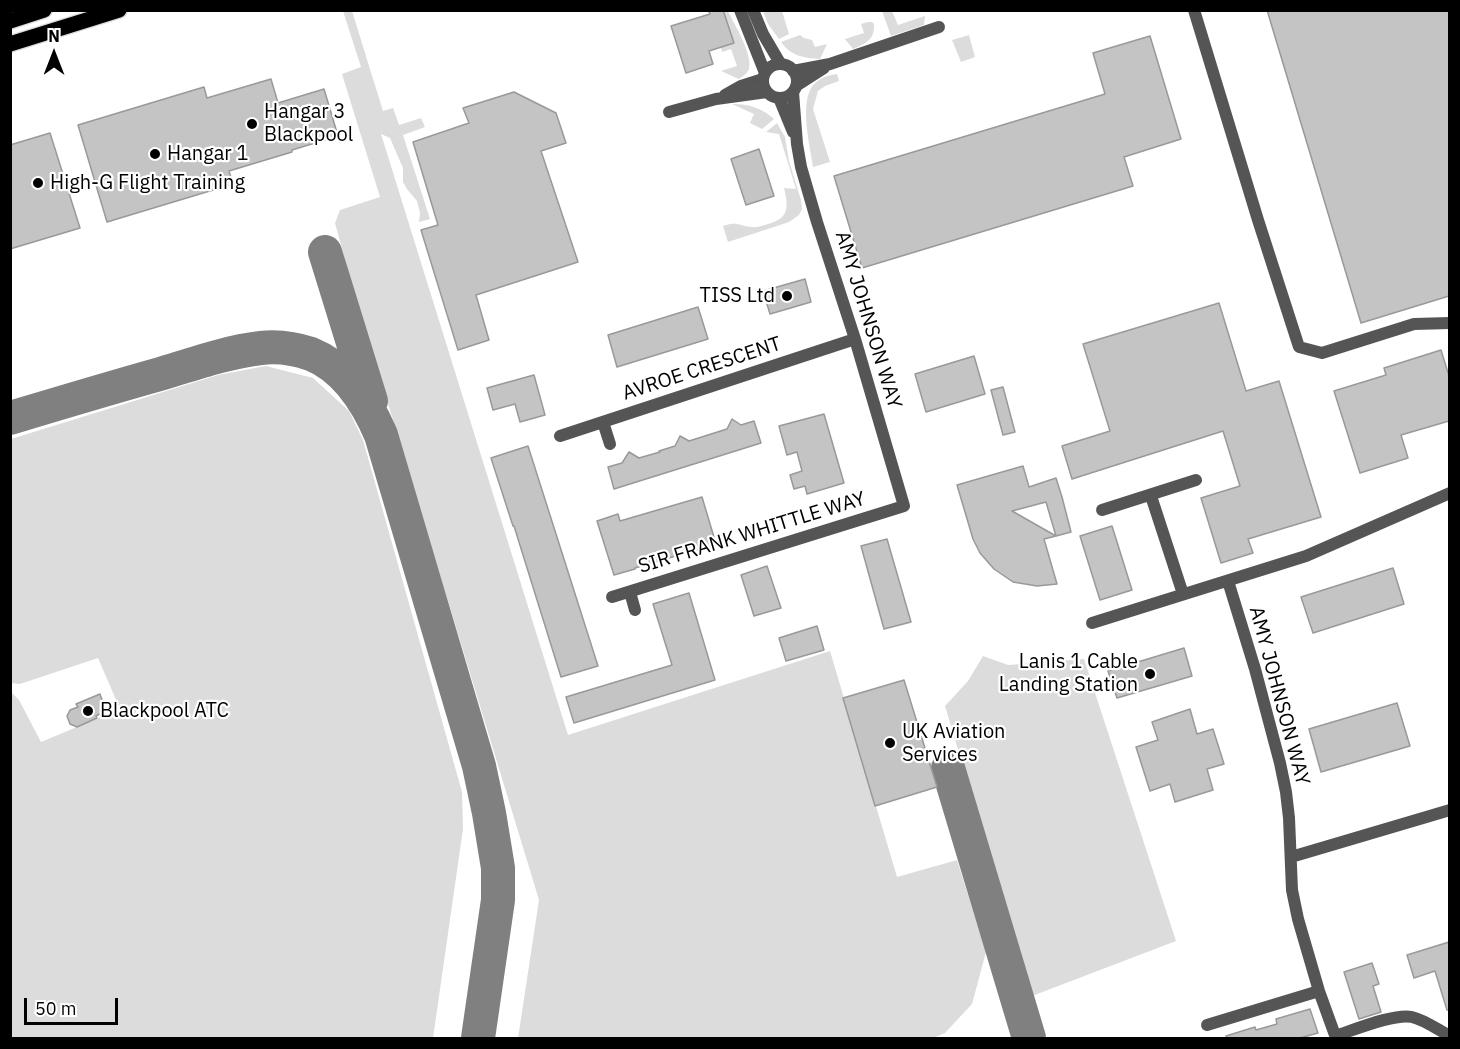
<!DOCTYPE html>
<style>
body{margin:0}
#map{position:relative;width:1460px;height:1049px;overflow:hidden;background:#fff;font-family:"IBM Plex Sans",sans-serif}
canvas{display:block}
.frame{position:absolute;inset:0;border:12px solid #000;pointer-events:none}
.north{position:absolute;left:24px;top:24px;width:60px;height:60px;-webkit-text-stroke:4px #fff;paint-order:stroke;rotate:0deg;font-size:16px;font-weight:700;line-height:24px;text-align:center;color:#000}
.north::after{content:'';display:block;margin:auto;width:21px;height:27px;background:#000;clip-path:polygon(50% 0,100% 100%,50% 72%,0 100%)}
.scale{position:absolute;left:24px;top:998px;width:94px;height:27px;box-sizing:border-box;border:3px solid #000;border-top:0;padding-left:8px;font-size:18px;line-height:21px;white-space:nowrap;color:#000;-webkit-text-stroke:4px #fff;paint-order:stroke}
</style>
<div id="map">
<canvas width="1460" height="1049"></canvas>
<div class="frame"></div>
<div class="north">N</div>
<div class="scale">50 m</div>
</div>
<script>
const context = document.querySelector('canvas').getContext('2d');
context.lineJoin = 'round';
function fillPath(path, color) { context.fillStyle = color; context.fill(path, 'evenodd'); }
function stroke(path, color, width, dash) { context.strokeStyle = color; context.lineWidth = width; context.lineCap = dash ? 'butt' : 'round'; context.setLineDash(dash || []); context.stroke(path); }
function drawText(font, color, halo, rows, align = 'center') {
  context.font = font + ' "IBM Plex Sans",sans-serif'; context.lineWidth = 4.5; context.setLineDash([]); context.textBaseline = 'middle'; context.strokeStyle = halo; context.fillStyle = color; for (const [text, x, y, turn = 0] of rows) {
    context.save(); context.translate(x, y); context.rotate((+turn || 0) * Math.PI / 180); context.textAlign = isNaN(turn) ? turn : align; if (halo) context.strokeText(text, 0, 0); context.fillText(text, 0, 0); context.restore();
  }
}
fillPath(new Path2D(`
 M 343,11 L 352,11 L 383,111 L 393,108 L 399,125 L 421,118 L 425,127 L 403,135 L 430,219 L 419,222 L 420,213 L 417,201 L 407,189 L 403,182 L 403,168 L 390,138 L 381,134 L 568,735 L 830,651 L 897,877 L 957,860 L 986,952 L 972,1004 L 945,1033 L 933,1038 L 518,1038 L 539,900 L 354,292 L 335,223 L 340,210 L 380,197 L 342,74 L 361,67 Z
 M 723,11 L 728,11 C 734,24 753,54 749,69 C 747,74 743,76 739,79 L 721,71 L 737,66 L 731,49 L 722,52 L 721,47 L 734,43 Z
 M 763,11 L 782,11 L 789,34 L 779,39 L 768,24 Z
 M 882,11 L 892,11 L 898,25 L 925,16 L 924,25 L 891,36 Z
 M 868,22 L 872,22 L 874,24 C 875,39 866,44 853,49 L 845,39 L 864,33 L 861,24 Z
 M 800,35 L 804,38 L 812,40 L 815,47 L 827,44 L 820,59 C 804,58 791,56 781,42 Z
 M 969,35 L 975,57 L 961,62 L 952,40 Z
 M 837,74 L 839,81 L 825,86 L 818,91 L 813,109 L 830,162 L 813,167 C 810,145 796,93 819,80 C 824,76 832,75 837,74 Z
 M 732,104 C 749,104 762,108 774,119 L 762,129 L 750,123 L 754,114 Z
 M 777,123 L 785,137 L 789,161 L 801,200 L 802,209 L 799,215 L 789,222 L 728,242 L 723,226 C 738,221 738,226 752,227 C 758,228 764,225 771,223 C 790,217 788,205 784,188 L 796,189 L 779,134 L 766,132 Z
 M 266,366 L 313,378 L 349,411 L 363,440 L 462,792 L 463,829 L 433,1038 L 11,1038 L 11,692 L 19,700 L 41,742 L 120,709 L 98,658 L 20,684 L 11,683 L 11,439 L 218,375 Z
 M 983,656 L 1008,665 L 1084,659 L 1176,941 L 1032,996 L 945,706 L 968,681 Z`), '#dcdcdc');
stroke(new Path2D(`
 M 325,252 L 371,401
 M 10,418 C 60,403 110,388 160,374 C 193,364 227,352 261,348 C 278,346 296,349 311,354 C 346,368 367,402 381,435 L 479,766 L 489,813 L 498,868 L 498,900 L 478,1038
 M 948,768 L 1029,1038`), '#808080', 34);
const building = new Path2D(`
 M 708,10 L 723,10 L 734,43 L 709,51 L 713,64 L 686,73 L 671,26 L 710,14 Z
 M 1267,10 L 1449,10 L 1449,296 L 1361,323 Z
 M 1150,36 L 1181,139 L 1124,157 L 1133,186 L 862,268 L 834,176 L 1105,94 L 1093,53 Z
 M 271,79 L 278,103 L 324,89 L 338,136 L 292,150 L 292,152 L 229,171 L 233,184 L 107,222 L 78,125 L 204,87 L 207,98 Z
 M 514,92 L 556,113 L 566,143 L 541,151 L 578,262 L 476,295 L 489,340 L 458,350 L 421,230 L 438,225 L 413,142 L 469,123 L 463,108 Z
 M 50,133 L 80,228 L 10,249 L 10,145 Z
 M 759,149 L 774,196 L 746,205 L 731,159 Z
 M 805,279 L 811,302 L 770,314 L 763,291 Z
 M 1219,303 L 1246,391 L 1279,381 L 1321,517 L 1248,539 L 1253,553 L 1221,563 L 1201,498 L 1240,486 L 1223,431 L 1072,479 L 1062,446 L 1110,431 L 1083,344 Z
 M 698,307 L 708,339 L 617,367 L 608,335 Z
 M 1441,350 L 1449,376 L 1449,421 L 1401,435 L 1408,458 L 1360,473 L 1334,391 L 1386,375 L 1384,368 Z
 M 974,356 L 985,394 L 926,412 L 915,374 Z
 M 534,375 L 545,415 L 520,422 L 515,404 L 493,410 L 487,388 Z
 M 1003,387 L 1015,432 L 1003,435 L 991,390 Z
 M 824,414 L 844,483 L 807,494 L 805,486 L 794,489 L 790,475 L 802,471 L 797,452 L 787,455 L 779,426 Z
 M 732,419 L 741,425 L 754,421 L 761,443 L 614,489 L 608,467 L 622,463 L 629,452 L 639,458 L 660,452 L 659,451 L 675,446 L 680,436 L 689,441 L 727,429 Z
 M 528,446 L 598,666 L 561,677 L 514,526 L 513,526 L 491,458 Z
 M 1023,466 L 1029,487 L 1056,478 L 1062,497 L 1071,532 L 1056,536 L 1046,502 L 1012,511 L 1056,536 L 1044,539 L 1057,584 L 1037,586 L 1013,582 L 994,569 L 980,553 L 973,539 L 957,485 Z
 M 702,497 L 716,544 L 635,568 L 635,569 L 614,575 L 597,521 L 618,514 L 620,521 Z
 M 1112,526 L 1132,590 L 1100,600 L 1080,536 Z
 M 887,539 L 911,622 L 884,629 L 861,546 Z
 M 767,566 L 781,608 L 754,616 L 741,575 Z
 M 1393,568 L 1404,604 L 1313,633 L 1301,597 Z
 M 689,593 L 715,680 L 574,723 L 566,697 L 672,665 L 653,604 Z
 M 817,626 L 824,650 L 786,661 L 779,638 Z
 M 1184,648 L 1192,676 L 1117,698 L 1108,671 Z
 M 904,680 L 937,787 L 875,806 L 843,698 Z
 M 100,694 L 106,711 L 96,716 L 97,718 L 77,727 L 70,724 L 67,716 L 70,710 L 78,707 L 76,704 Z
 M 1397,703 L 1410,746 L 1321,772 L 1309,729 Z
 M 1190,709 L 1197,734 L 1213,729 L 1224,764 L 1207,769 L 1213,790 L 1175,802 L 1170,784 L 1150,791 L 1136,747 L 1158,740 L 1152,722 Z
 M 1449,942 L 1449,1010 L 1447,1010 L 1435,971 L 1414,978 L 1407,955 Z
 M 1372,963 L 1379,984 L 1373,986 L 1381,1012 L 1359,1019 L 1344,972 Z
 M 1310,1009 L 1318,1033 L 1300,1038 L 1226,1038 L 1226,1036 L 1255,1027 L 1256,1030 L 1277,1024 L 1276,1019 Z`);
fillPath(building, '#c4c4c4');
stroke(building, '#999', 1.5);
const primary = new Path2D(`
 M 10,21 L 44,10
 M 10,44 L 119,10`);
stroke(primary, '#dbdbdb', 18);
stroke(new Path2D(`
 M 740,10 L 765,73
 M 753,10 L 763,34 L 780,63
 M 1194,10 L 1258,220 L 1299,347 L 1322,353 L 1414,324 L 1450,323
 M763 81a17 17 0 1 1 34 0a17 17 0 1 1-34 0Z
 M 793,71 L 830,64 L 939,27
 M 796,86 L 824,68
 M 725,95 L 741,86 L 763,79
 M 779,98 L 793,132
 M 669,112 L 716,99 L 767,92
 M 603,422 L 610,444
 M 560,436 L 855,339
 M 1151,496 L 1183,594
 M 1102,510 L 1196,480
 M 1228,581 L 1255,669 L 1280,763 L 1286,792 L 1289,818 L 1292,890 L 1298,919 L 1319,991 L 1336,1038
 M 630,592 L 635,610
 M 612,597 L 904,506 L 855,339 L 817,222 L 801,167 L 797,144 L 793,92
 M 1092,623 L 1306,556 L 1450,493
 M 1291,857 L 1450,810
 M 1207,1025 L 1319,991
 M 1335,1036 C 1354,1030 1395,1013 1412,1017 C 1425,1020 1438,1030 1450,1036`), '#555', 12);
stroke(primary, '#000', 15);
for (const [x, y, r, color] of [
 [252,124,6,"#000"],
 [155,154,6,"#000"],
 [38,183,6,"#000"],
 [787,296,6,"#000"],
 [1150,674,6,"#000"],
 [88,711,6,"#000"],
 [890,743,6,"#000"]
]) { const dot = new Path2D(); dot.arc(x, y, r, 0, 2 * Math.PI); context.fillStyle = color; context.fill(dot); stroke(dot, '#fff', 2); }
drawText('20px', '#000', '#fff', [
 ["Hangar 3",264,112],
 ["Blackpool",264,135],
 ["Hangar 1",167,154],
 ["High-G Flight Training",50,183],
 ["TISS Ltd",775,296,"right"],
 ["Lanis 1 Cable",1138,662,"right"],
 ["Landing Station",1138,685,"right"],
 ["Blackpool ATC",100,711],
 ["UK Aviation",902,732],
 ["Services",902,755]
], 'left');
drawText('20px', '#000', '#fff', [
 ["AMY JOHNSON WAY",868,320,73],
 ["AVROE CRESCENT",702,369,-18],
 ["SIR FRANK WHITTLE WAY",752,533,-17],
 ["AMY JOHNSON WAY",1279,696,75]
]);
</script>
